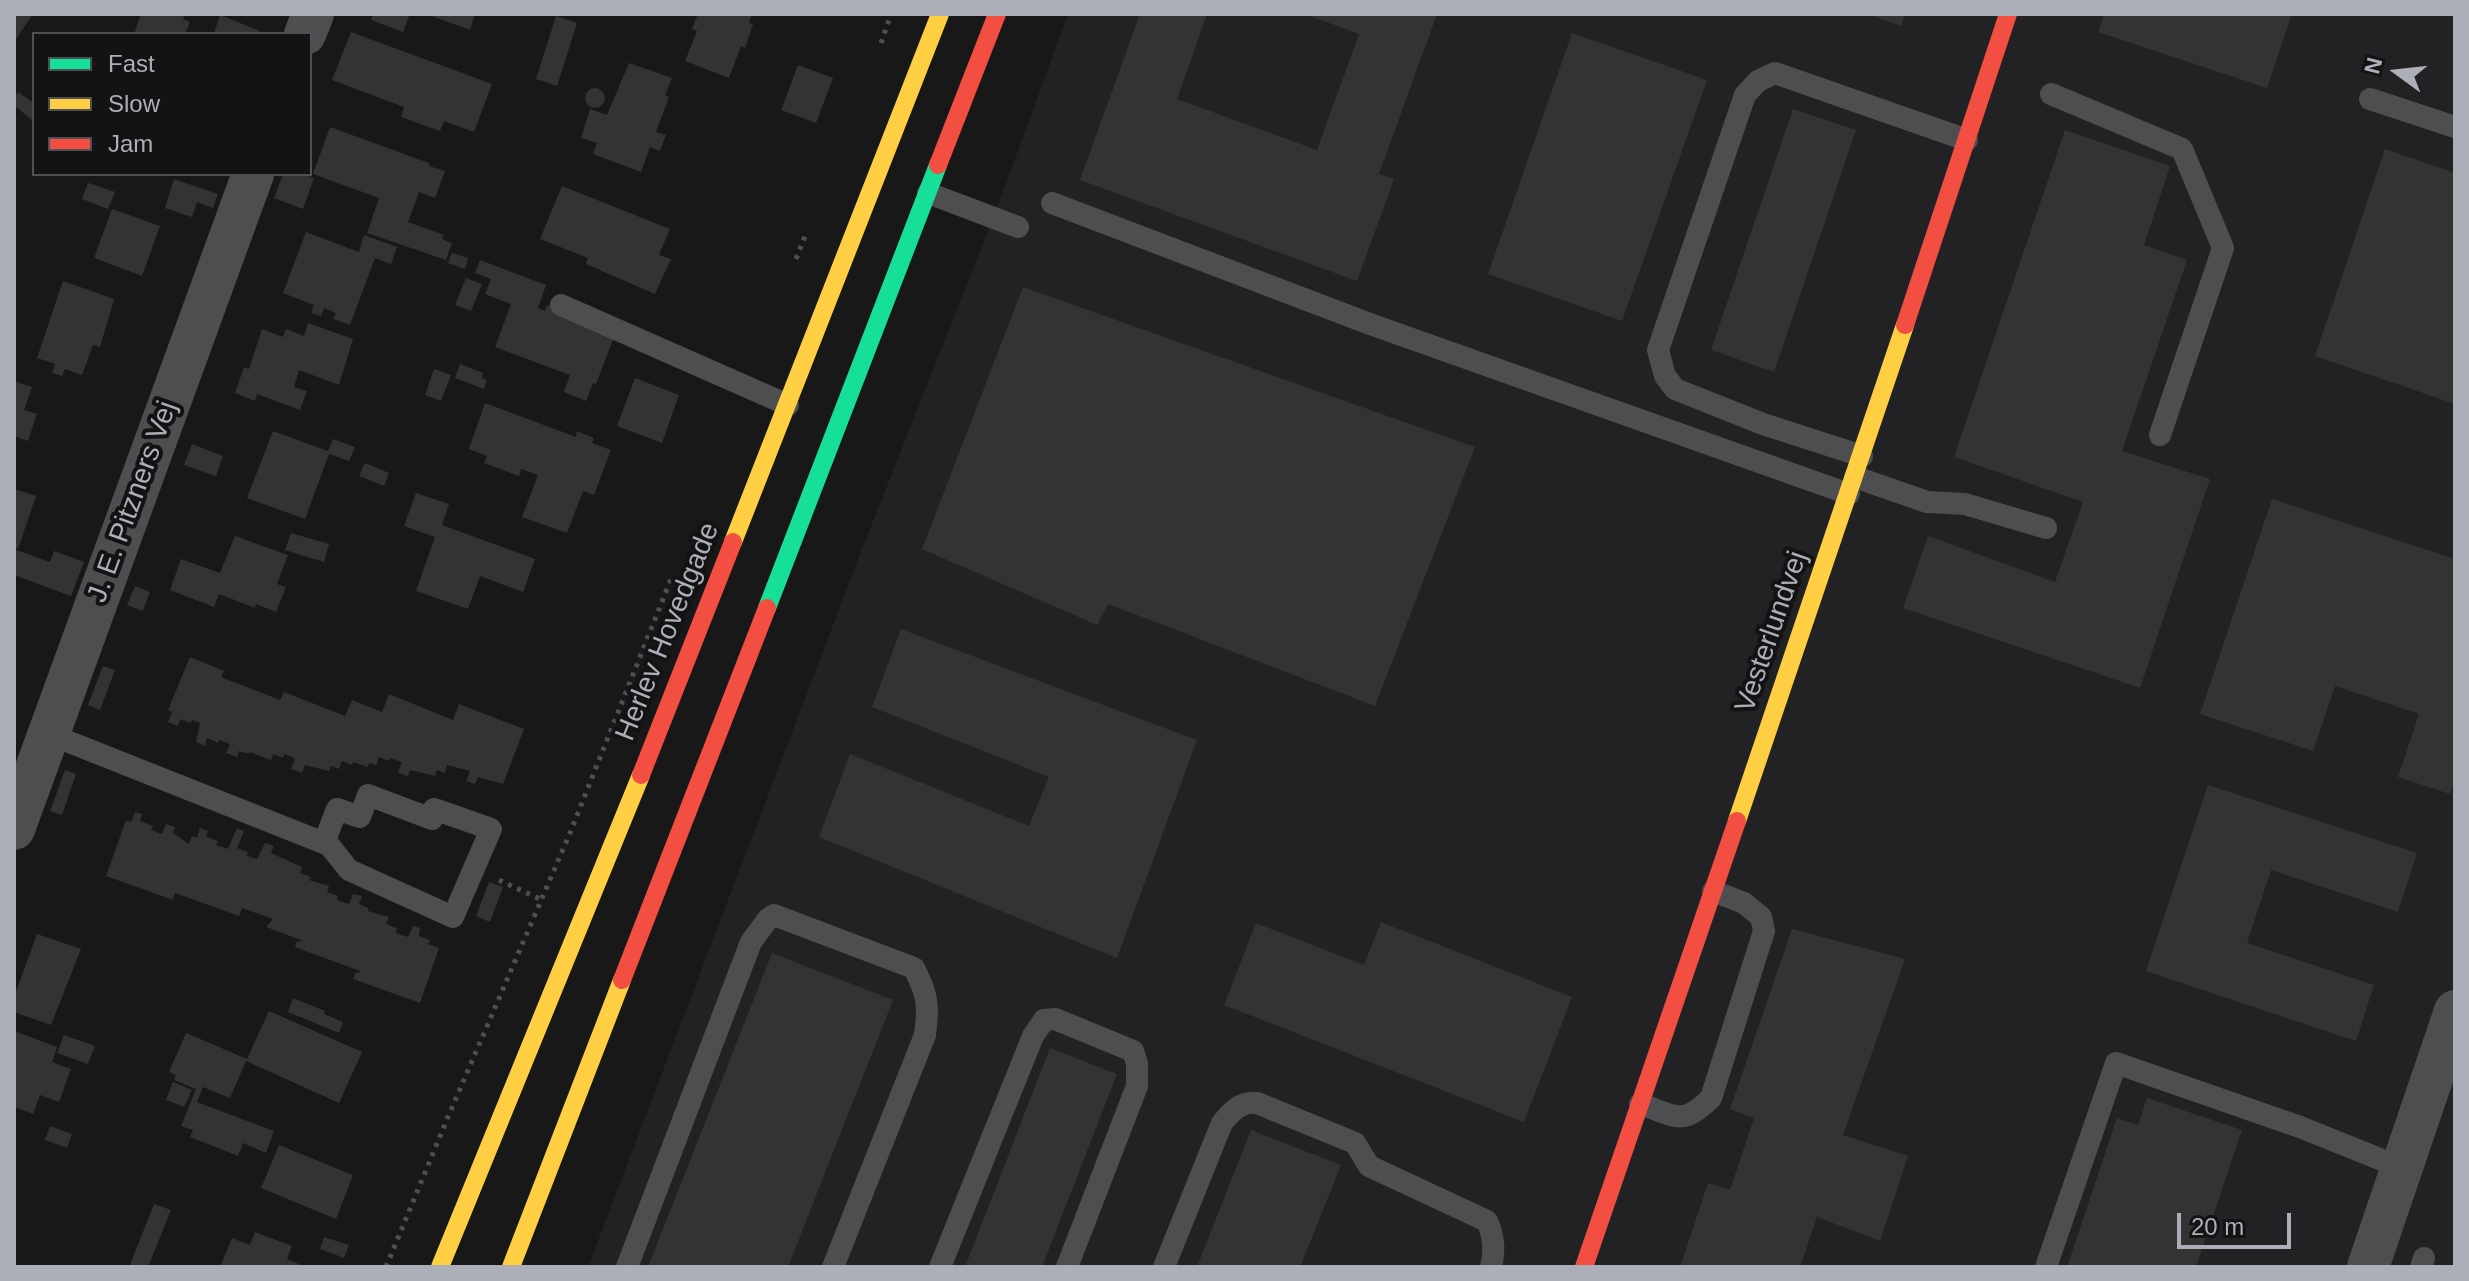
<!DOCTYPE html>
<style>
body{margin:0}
#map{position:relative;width:2469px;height:1281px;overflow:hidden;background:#181819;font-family:Helvetica,sans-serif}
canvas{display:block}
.frame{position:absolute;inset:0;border:16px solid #acaeb8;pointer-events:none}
.legend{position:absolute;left:32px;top:32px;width:280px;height:144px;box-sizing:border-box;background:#131314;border:2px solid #505156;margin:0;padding:10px 14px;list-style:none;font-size:24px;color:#acaeb8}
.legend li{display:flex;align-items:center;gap:16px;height:40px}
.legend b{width:40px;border:2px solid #505156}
.north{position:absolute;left:2357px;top:32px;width:80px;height:80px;-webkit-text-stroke:6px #131314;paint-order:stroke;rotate:285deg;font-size:22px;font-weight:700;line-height:32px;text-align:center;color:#acaeb8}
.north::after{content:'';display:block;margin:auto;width:28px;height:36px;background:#acaeb8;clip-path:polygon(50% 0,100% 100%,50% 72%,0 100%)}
.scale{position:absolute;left:2177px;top:1213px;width:114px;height:36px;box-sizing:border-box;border:4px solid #acaeb8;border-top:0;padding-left:10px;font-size:24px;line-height:28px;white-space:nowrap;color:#acaeb8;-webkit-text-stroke:6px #131314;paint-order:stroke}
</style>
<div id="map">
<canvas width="2469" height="1281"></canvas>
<div class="frame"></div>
<ul class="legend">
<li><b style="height:10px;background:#16e098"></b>Fast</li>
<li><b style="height:10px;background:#ffcf43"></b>Slow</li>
<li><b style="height:10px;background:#f24e42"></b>Jam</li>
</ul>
<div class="north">N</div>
<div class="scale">20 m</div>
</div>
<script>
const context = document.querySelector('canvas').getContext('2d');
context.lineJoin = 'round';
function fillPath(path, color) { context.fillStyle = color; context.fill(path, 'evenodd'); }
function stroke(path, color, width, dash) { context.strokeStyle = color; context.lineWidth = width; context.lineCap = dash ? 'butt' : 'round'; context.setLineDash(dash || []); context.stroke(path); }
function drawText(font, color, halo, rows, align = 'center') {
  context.font = font + ' Helvetica,sans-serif'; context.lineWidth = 8; context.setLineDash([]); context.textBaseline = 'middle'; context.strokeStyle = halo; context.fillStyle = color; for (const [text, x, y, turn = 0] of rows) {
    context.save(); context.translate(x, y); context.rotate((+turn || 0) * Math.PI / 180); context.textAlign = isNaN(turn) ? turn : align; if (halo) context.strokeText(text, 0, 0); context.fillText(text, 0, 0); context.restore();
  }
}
fillPath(new Path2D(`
 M 1068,14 L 2455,14 L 2455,1267 L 588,1267 L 862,549 L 994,216 Z`), '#222224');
fillPath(new Path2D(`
 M 14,14 L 33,14 L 14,42 Z
 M 141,14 L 185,14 L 183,19 L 190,22 L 185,34 L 134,34 Z
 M 373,14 L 410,14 L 403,32 L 371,20 Z
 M 426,14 L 475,14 L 470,30 Z
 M 698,14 L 752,14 L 749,23 L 753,24 L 745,48 L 741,46 L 729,78 L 685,61 L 697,31 L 692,29 Z
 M 1140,14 L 1207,14 L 1177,99 L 1317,150 L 1359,34 L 1305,14 L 1437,14 L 1379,174 L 1394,179 L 1357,281 L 1080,180 Z
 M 1868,14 L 1905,14 L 1901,26 Z
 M 2104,14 L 2292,14 L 2267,88 L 2098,32 Z
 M 220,15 L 260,31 L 259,34 L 214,33 Z
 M 556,16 L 577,23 L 557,86 L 536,79 Z
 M 351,32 L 492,84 L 474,132 L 444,121 L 440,131 L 401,117 L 404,107 L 332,80 Z
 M 1572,33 L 1707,80 L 1622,321 L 1488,274 Z
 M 629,63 L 672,78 L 665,95 L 669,97 L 656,132 L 666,135 L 660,151 L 650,147 L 641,172 L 593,154 L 597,143 L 581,138 L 590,109 L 607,115 Z
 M 798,65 L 833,78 L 816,123 L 781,110 Z
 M585 98a10 10 0 1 1 20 0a10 10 0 1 1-20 0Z
 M 18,92 L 34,103 L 34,122 L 14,105 L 14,98 Z
 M 1793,109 L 1856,130 L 1774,372 L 1711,350 Z
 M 330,127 L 429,163 L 429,166 L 445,171 L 435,198 L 419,192 L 408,222 L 444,235 L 442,239 L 452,243 L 446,260 L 367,233 L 379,198 L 313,174 Z
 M 2065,130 L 2170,166 L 2144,245 L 2187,260 L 2122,451 L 2210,479 L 2140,688 L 1903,608 L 1928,536 L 2055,582 L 2083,502 L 1954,457 Z
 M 2385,149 L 2455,173 L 2455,404 L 2315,356 Z
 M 283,174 L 304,174 L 314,178 L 303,209 L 274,198 Z
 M 174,179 L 218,194 L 213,208 L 197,202 L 192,217 L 165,208 Z
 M 88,183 L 115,192 L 108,209 L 82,199 Z
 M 562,186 L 670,229 L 659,255 L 671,259 L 655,294 L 586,264 L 588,258 L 540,239 Z
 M 112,209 L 160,226 L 142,276 L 94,258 Z
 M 306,232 L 359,252 L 364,235 L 397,247 L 391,264 L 375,258 L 350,325 L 333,319 L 336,313 L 324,308 L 321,316 L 311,313 L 314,305 L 283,293 Z
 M 452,253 L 468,258 L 465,269 L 448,263 Z
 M 480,260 L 546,285 L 538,308 L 545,311 L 547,305 L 573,314 L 614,337 L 596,384 L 593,383 L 586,401 L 564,392 L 570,375 L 495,347 L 511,304 L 485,294 L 491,279 L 475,273 Z
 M 466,278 L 482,284 L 471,311 L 455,305 Z
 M 63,281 L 114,299 L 100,347 L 93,345 L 82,375 L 65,369 L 62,376 L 52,373 L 55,364 L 37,358 Z
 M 1023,287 L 1475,447 L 1375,706 L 1108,604 L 1097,625 L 922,549 Z
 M 308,323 L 353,339 L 339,385 L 299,370 L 294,387 L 307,391 L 300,410 L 257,394 L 255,401 L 235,393 L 244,367 L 249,369 L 262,329 L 283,337 L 286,329 L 304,336 Z
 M 460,364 L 483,373 L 482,378 L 487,380 L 484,389 L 455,378 Z
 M 434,369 L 451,375 L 441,401 L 425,395 Z
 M 635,378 L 679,395 L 662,443 L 617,426 Z
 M 14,381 L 32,387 L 24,410 L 37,414 L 28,441 L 14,436 Z
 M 485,403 L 576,437 L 577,431 L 594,438 L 592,443 L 611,450 L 594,495 L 583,491 L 567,533 L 522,517 L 538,475 L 521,469 L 519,476 L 484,463 L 487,456 L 469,449 Z
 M 273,431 L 328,451 L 333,439 L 355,447 L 349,461 L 329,454 L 305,519 L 247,498 Z
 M 192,444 L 223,456 L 216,476 L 184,465 Z
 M 365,463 L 389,473 L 384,486 L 359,476 Z
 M 14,489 L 36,496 L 18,549 L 14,547 Z
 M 416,493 L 449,504 L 442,525 L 535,559 L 523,592 L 480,576 L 468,609 L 416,591 L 435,537 L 404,526 Z
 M 2272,499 L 2455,559 L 2455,778 L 2450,794 L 2398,777 L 2419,714 L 2335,686 L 2313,751 L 2200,714 Z
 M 291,533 L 329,544 L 324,562 L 285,550 Z
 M 235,536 L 288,555 L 277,584 L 286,587 L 276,612 L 256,604 L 255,608 L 219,594 L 214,607 L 170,590 L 181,559 L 220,573 Z
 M 14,549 L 50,562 L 54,551 L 84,562 L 71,596 L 14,575 Z
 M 135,586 L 150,592 L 143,611 L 127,605 Z
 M 901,629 L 1197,740 L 1117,958 L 819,837 L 850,754 L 1029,826 L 1049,777 L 872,707 Z
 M 190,657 L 224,671 L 221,677 L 280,700 L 284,692 L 345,716 L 352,700 L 382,712 L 389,694 L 453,720 L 459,704 L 524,729 L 503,784 L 478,777 L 475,784 L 466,781 L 470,771 L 447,765 L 445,773 L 437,770 L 435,776 L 410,770 L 408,777 L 398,772 L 402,762 L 390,758 L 389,761 L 379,757 L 376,765 L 369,763 L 368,767 L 353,762 L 352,765 L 342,761 L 339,769 L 331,766 L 329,771 L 305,765 L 302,773 L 291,769 L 295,758 L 284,754 L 283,758 L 273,754 L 271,760 L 250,752 L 249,754 L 239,751 L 237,757 L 226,753 L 230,744 L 219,740 L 218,743 L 207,738 L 205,746 L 196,742 L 200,723 L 192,720 L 190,723 L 180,719 L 178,726 L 168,722 L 172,712 L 168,710 Z
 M 103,666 L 115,670 L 100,710 L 88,705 Z
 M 65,770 L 76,774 L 62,815 L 50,811 Z
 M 2208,785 L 2417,853 L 2398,912 L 2271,870 L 2247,943 L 2374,985 L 2356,1041 L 2146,971 Z
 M 135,812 L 142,814 L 140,821 L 153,826 L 151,830 L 162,834 L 166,824 L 175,827 L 173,833 L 189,844 L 192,836 L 197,838 L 200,828 L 208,831 L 206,837 L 218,841 L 216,845 L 228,849 L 237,828 L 244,831 L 237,848 L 248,852 L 247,856 L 257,859 L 265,843 L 274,846 L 271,853 L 302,867 L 300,873 L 311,877 L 309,880 L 329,886 L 327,892 L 338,896 L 337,900 L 349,904 L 353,894 L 362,896 L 359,904 L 368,908 L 368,911 L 389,917 L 386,924 L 397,928 L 396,933 L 408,937 L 413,926 L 420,928 L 419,936 L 430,940 L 428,944 L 439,948 L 420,1003 L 353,979 L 356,972 L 359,973 L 360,971 L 295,947 L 297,941 L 300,942 L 301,940 L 266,927 L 273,919 L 242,908 L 239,916 L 175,893 L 173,900 L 106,876 L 126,820 L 131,822 Z
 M 489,882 L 503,887 L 490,922 L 476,916 Z
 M 1381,922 L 1572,997 L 1524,1122 L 1224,1005 L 1256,923 L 1364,965 Z
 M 1792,929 L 1905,959 L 1843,1135 L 1908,1156 L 1880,1241 L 1817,1217 L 1800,1267 L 1680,1267 L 1708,1183 L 1730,1190 L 1754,1118 L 1730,1109 Z
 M 37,934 L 81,949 L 51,1025 L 14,1012 L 14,997 Z
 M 772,953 L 893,1000 L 788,1267 L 648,1267 Z
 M 293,998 L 325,1011 L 324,1014 L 343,1022 L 339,1033 L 288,1012 Z
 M 269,1011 L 362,1052 L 339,1103 L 246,1061 Z
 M 14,1031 L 57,1047 L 52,1062 L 71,1069 L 59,1102 L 40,1095 L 33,1114 L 14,1107 Z
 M 186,1033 L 247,1059 L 230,1098 L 203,1087 L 197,1102 L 274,1131 L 266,1153 L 243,1143 L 238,1156 L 190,1137 L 193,1130 L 181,1126 L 196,1089 L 174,1080 L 176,1075 L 169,1072 Z
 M 64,1035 L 95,1046 L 88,1064 L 57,1053 Z
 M 1050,1048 L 1117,1074 L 1042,1267 L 965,1267 Z
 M 173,1082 L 192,1090 L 184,1107 L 166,1100 Z
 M 2147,1098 L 2242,1130 L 2196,1267 L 2067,1267 L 2117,1118 L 2138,1125 Z
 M 50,1126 L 72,1134 L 67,1148 L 45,1140 Z
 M 1251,1130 L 1341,1165 L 1300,1267 L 1197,1267 Z
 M 279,1145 L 353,1175 L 336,1219 L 261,1188 Z
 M 154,1204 L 171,1210 L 148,1267 L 129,1267 Z
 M 255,1232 L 292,1246 L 287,1259 L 306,1267 L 220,1267 L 232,1238 L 250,1245 Z
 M 324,1237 L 349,1245 L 344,1258 L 320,1249 Z`), '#333334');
stroke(new Path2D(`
 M 881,43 L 891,14
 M 796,259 L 807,231
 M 499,880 L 542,900
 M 386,1267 L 448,1117 L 570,833 L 673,574`), '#4e4f52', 5, [4, 6]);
stroke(new Path2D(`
 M 2051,94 L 2182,149 L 2223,248 L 2160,435
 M 2370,99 L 2455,127
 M 928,193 L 1018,227
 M 1052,203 L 1370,324 L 1849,494
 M 561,305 L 788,405
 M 1862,456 L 1763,424 L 1675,389 L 1665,376 L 1658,350 L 1745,95 L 1758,81 L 1775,73 L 1967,140
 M 1855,477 L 1927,502 L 1965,504 L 2046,528
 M 49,734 L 329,845 L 349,870 L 453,917 L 491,829 L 434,809 L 432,819 L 368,795 L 360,817 L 337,809 L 324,843
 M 1640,1104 C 1677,1116 1681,1127 1711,1098 L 1764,931 L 1761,917 L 1744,903 L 1713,891
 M 627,1267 L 751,942 L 768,919 L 774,915 L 914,968 C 928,996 929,1005 925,1035 L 833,1267
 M 940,1267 L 1033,1036 L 1044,1020 L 1055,1019 L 1133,1051 L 1137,1063 L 1137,1086 L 1067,1267
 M 1164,1267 L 1222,1123 C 1232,1111 1241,1101 1257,1103 L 1355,1143 L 1369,1166 L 1487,1221 C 1494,1237 1495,1250 1491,1267
 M 2046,1267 L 2116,1063 L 2300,1127 L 2402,1168
 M 2421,1267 L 2424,1258`), '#4e4e51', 22);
stroke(new Path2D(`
 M 305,34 L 313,14
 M 14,829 L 253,174
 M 2368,1267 L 2455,1011`), '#4e4e51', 42);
stroke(new Path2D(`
 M 767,608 L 938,165`), '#16e098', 18);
stroke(new Path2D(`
 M 733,542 L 940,14
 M 1737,821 L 1905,325
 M 440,1267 L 641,775
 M 511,1267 L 622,980`), '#ffcf43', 18);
stroke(new Path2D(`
 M 938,165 L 997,14
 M 1905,325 L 2008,14
 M 641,775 L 733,542
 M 622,980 L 767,608
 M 1584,1267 L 1737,821`), '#f24e42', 18);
drawText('28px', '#acaeb8', '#131314', [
 ["J. E. Pitzners Vej",133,502,-70],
 ["Herlev Hovedgade",668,632,-68],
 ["Vesterlundvej",1772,632,-71]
]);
</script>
